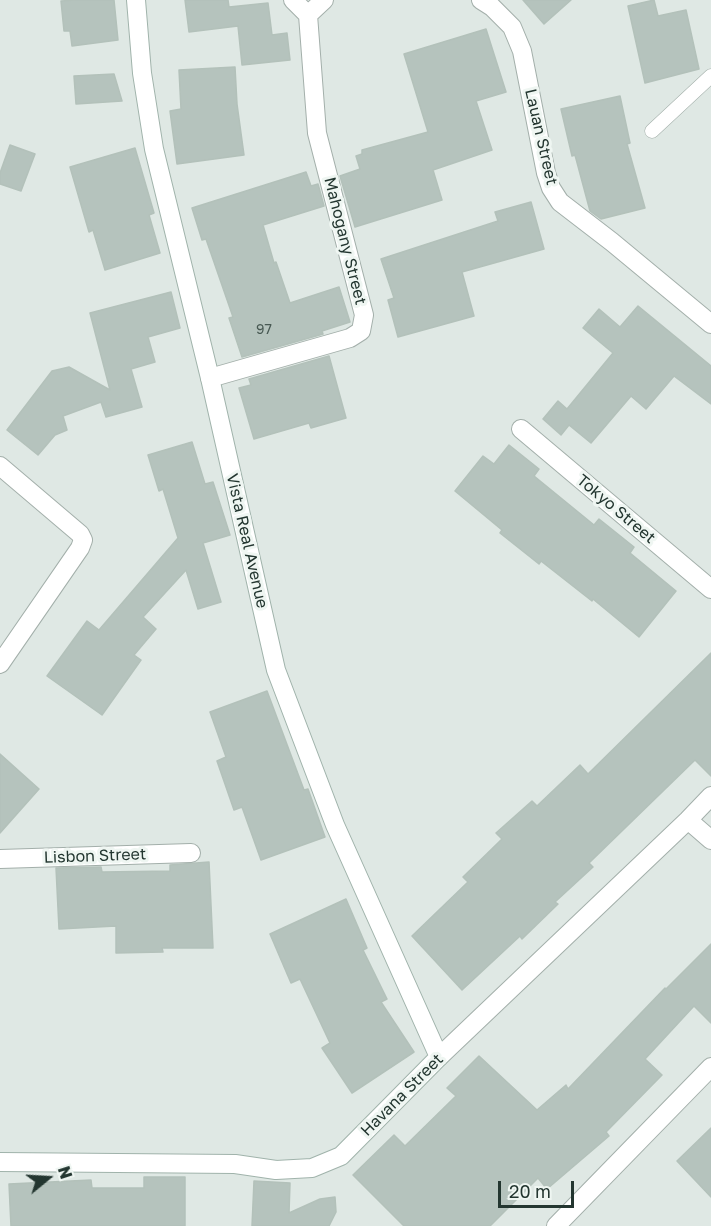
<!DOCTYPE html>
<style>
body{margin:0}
#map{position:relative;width:711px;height:1226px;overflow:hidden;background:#dfe8e4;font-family:"Golos Text",sans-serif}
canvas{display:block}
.north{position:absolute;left:18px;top:1148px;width:60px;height:60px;-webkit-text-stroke:4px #eff6f2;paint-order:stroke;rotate:72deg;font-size:16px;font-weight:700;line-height:24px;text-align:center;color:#233630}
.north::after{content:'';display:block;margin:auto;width:21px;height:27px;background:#233630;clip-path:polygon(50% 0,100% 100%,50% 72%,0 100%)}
.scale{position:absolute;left:498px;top:1181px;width:76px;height:27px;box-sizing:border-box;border:3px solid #233630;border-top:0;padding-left:8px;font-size:18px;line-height:21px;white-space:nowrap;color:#233630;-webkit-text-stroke:4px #eff6f2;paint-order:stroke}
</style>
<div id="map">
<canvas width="711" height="1226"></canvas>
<div class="north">N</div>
<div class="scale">20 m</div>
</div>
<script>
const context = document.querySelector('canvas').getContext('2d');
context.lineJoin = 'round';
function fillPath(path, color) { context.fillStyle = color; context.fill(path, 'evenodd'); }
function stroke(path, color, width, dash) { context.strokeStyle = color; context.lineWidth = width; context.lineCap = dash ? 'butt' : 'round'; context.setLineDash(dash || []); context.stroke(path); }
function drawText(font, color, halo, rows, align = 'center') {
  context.font = font + ' "Golos Text",sans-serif'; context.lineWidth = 6; context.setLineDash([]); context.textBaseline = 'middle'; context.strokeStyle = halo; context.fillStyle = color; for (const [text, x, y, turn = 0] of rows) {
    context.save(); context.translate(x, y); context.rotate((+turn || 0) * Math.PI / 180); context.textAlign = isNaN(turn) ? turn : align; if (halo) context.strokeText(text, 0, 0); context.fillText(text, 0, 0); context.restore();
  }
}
const building = new Path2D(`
 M 75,0 L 114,0 L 118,40 L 72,46 L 70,31 L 64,31 L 61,1 Z
 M 185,0 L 228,0 L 229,7 L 268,3 L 272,35 L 287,33 L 290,60 L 242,65 L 238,26 L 189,32 Z
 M 523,0 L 571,0 L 544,24 Z
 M 654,0 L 658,16 L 686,10 L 699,69 L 645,83 L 628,6 Z
 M 486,29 L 506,92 L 476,101 L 492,150 L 433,170 L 442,200 L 355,227 L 340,176 L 360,169 L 356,156 L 362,154 L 362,150 L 428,132 L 404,54 Z
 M 235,67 L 237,104 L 244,155 L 177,164 L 170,111 L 181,109 L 179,70 Z
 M 114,74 L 122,101 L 76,104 L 74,76 Z
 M 620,96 L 630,143 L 627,144 L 645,208 L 601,219 L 590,211 L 575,155 L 572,156 L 561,109 Z
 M 10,145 L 35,154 L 21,191 L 0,184 L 0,173 Z
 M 135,148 L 154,213 L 149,215 L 160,253 L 105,270 L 93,230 L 89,232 L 70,167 Z
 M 306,172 L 311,186 L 318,184 L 324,206 L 263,225 L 274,263 L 276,262 L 290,303 L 339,287 L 350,322 L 322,331 L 323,334 L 242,357 L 229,318 L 233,317 L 206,239 L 202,240 L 192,208 Z
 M 531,202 L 544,249 L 462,272 L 474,316 L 398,337 L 388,300 L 394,298 L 381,259 L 498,221 L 495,212 Z
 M 171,292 L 180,328 L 148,337 L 155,362 L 131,369 L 142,407 L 106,417 L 101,402 L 63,416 L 67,430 L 55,435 L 38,455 L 7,430 L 52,371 L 69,367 L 110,390 L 90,313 Z
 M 638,306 L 711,366 L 711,404 L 674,376 L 646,409 L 631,396 L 591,443 L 569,425 L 561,435 L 543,419 L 558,401 L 567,409 L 613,353 L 583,328 L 599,309 L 620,327 Z
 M 329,356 L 346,418 L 311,428 L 309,423 L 254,439 L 239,388 L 251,385 L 249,379 Z
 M 192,442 L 205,484 L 213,482 L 230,535 L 203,543 L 221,602 L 198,609 L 186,570 L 143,617 L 156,629 L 134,655 L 141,660 L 102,715 L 47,676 L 87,621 L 99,630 L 178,538 L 163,489 L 159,491 L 148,455 Z
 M 509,445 L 539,469 L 534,476 L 594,525 L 599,519 L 634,547 L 630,553 L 676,591 L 639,637 L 593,599 L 592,601 L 541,561 L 539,564 L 500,533 L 502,530 L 455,491 L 483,456 L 494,464 Z
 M 711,653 L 711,776 L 695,760 L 589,863 L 593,867 L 555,902 L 558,904 L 522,939 L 520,936 L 462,990 L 412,936 L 468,882 L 463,877 L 502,839 L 496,833 L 532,801 L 537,806 L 580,765 L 588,774 Z
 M 267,691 L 304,790 L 308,789 L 325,837 L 261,860 L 242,807 L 234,810 L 217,761 L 226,757 L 210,712 Z
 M 0,754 L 39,789 L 0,833 Z
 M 209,862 L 213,948 L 162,948 L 163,952 L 116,953 L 116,926 L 59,929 L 56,868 L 101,867 L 102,872 L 170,871 L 170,865 Z
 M 346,899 L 367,948 L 363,950 L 387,999 L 381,1002 L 414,1052 L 352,1093 L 322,1048 L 330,1043 L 300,979 L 291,983 L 270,934 Z
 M 711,944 L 711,1023 L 694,1006 L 645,1059 L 662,1075 L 606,1132 L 609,1136 L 547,1189 L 538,1178 L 490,1226 L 404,1226 L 353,1175 L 394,1135 L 405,1146 L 456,1096 L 447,1088 L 479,1056 L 537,1110 L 566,1085 L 568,1089 L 665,988 L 666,989 Z
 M 711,1128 L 711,1197 L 677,1161 Z
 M 144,1177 L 185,1177 L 185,1226 L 11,1226 L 9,1184 L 91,1180 L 92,1188 L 144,1188 Z
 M 254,1181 L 290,1183 L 289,1213 L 320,1199 L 335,1197 L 336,1212 L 329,1226 L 252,1226 Z`);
fillPath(building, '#b5c3bd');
stroke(building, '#b3c1ba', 1.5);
const lane = new Path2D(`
 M 652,131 L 711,76`);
const street = new Path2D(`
 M 481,0 L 492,7 L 512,27 L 522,51 L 546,173 L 551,188 L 560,202 L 612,242 L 711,324
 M 308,15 L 324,0
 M 210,378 L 350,338 L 361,331 L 364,315 L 317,133 L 308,15 L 293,0
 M 521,429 L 711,589
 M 0,466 L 80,534 L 83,540 L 80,548 L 0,664
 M 688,820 L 711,840
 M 0,859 L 191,853
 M 439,1057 L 688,820 L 711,796
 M 556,1226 L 711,1067`);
const secondary = new Path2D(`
 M 0,1162 L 235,1164 L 276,1170 L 312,1168 L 341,1156 L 439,1057 L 335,825 L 276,670 L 210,378 L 154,149 L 142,73 L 136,0`);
stroke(lane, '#a3afaa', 15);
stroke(street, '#a3afaa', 20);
stroke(secondary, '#a0b3ab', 20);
stroke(lane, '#fff', 14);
stroke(street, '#fff', 18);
stroke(secondary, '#fff', 18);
drawText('14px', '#485953', null, [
 ["97",264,330]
]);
drawText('16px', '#233630', '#eff6f2', [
 ["Lauan Street",541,137,77],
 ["Mahogany Street",345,241,76],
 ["Tokyo Street",616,509,40],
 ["Vista Real Avenue",247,541,77],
 ["Lisbon Street",95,856,-2],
 ["Havana Street",402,1095,-45]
]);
</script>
